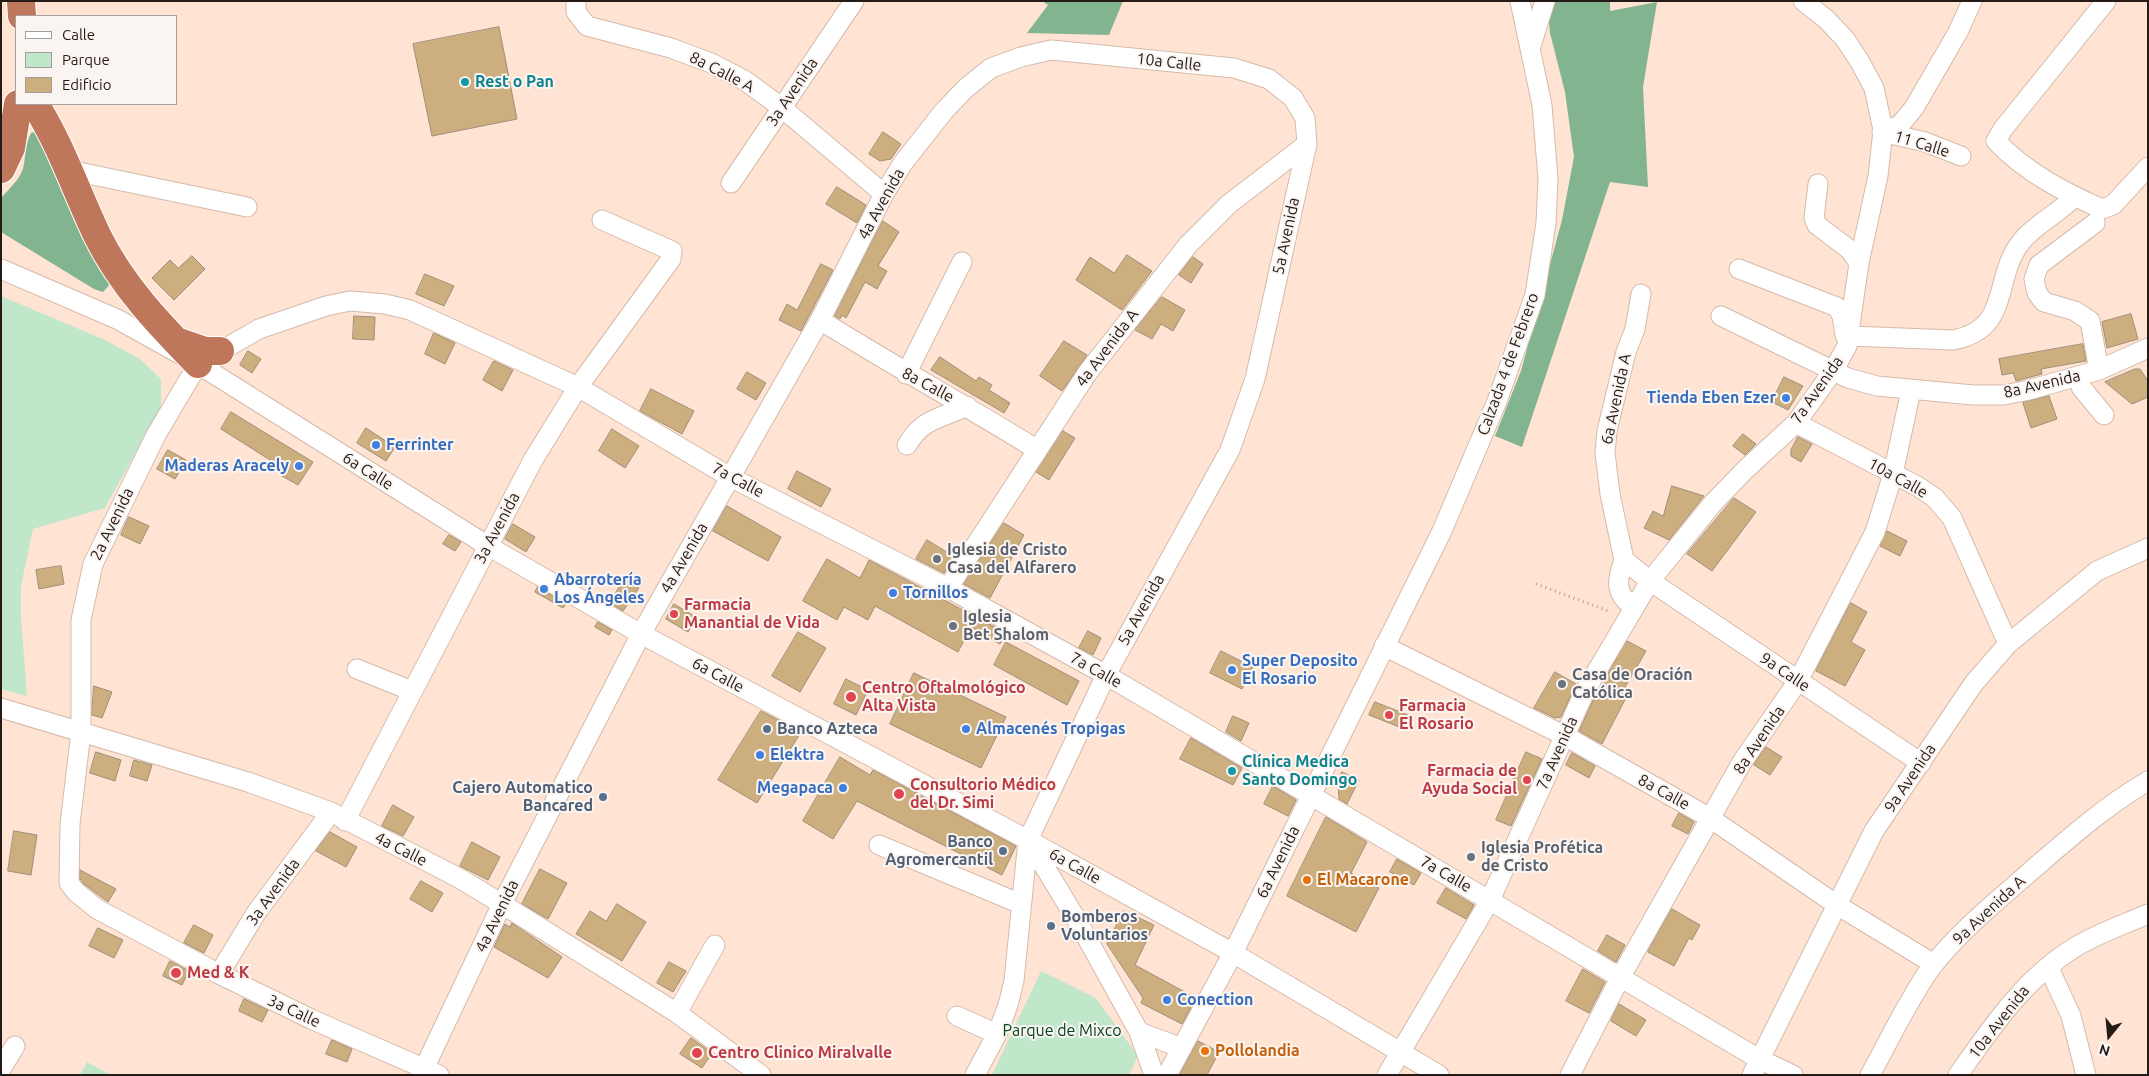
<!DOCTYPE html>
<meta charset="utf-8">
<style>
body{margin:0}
#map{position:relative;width:2149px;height:1076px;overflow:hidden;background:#ffe3d3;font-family:Ubuntu,sans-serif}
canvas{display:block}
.frame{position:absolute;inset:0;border:2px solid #251b16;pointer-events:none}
.legend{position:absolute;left:15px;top:15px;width:162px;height:90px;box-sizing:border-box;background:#fbf5f2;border:1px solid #a59e9a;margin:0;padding:6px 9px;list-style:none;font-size:15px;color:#251b16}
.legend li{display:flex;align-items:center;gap:10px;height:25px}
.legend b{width:25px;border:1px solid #a59e9a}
.north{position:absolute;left:2084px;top:1011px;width:50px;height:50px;-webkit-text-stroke:4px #fbf5f2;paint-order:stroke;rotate:197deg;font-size:14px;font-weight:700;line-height:20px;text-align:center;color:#251b16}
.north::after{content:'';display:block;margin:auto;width:18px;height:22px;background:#251b16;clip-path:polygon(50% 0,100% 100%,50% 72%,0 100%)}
</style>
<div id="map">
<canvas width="2149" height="1076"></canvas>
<div class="frame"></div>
<ul class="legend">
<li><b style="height:6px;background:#fff"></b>Calle</li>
<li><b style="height:14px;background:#c1e7cb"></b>Parque</li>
<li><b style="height:14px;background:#cdae7f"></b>Edificio</li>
</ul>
<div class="north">N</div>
</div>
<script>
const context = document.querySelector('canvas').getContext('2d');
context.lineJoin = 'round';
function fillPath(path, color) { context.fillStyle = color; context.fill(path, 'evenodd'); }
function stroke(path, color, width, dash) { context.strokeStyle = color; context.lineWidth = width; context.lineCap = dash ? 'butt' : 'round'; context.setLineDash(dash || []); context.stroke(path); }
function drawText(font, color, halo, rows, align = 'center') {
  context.font = font + ' Ubuntu,sans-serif'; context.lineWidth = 4; context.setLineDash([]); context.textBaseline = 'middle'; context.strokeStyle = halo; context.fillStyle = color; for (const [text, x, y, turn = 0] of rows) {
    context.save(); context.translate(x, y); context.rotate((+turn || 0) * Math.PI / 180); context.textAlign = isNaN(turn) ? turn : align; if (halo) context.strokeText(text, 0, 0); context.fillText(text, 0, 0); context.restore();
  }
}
fillPath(new Path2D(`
 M 1,296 L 105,340 L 140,359 L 161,379 L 161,407 L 105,508 L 33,529 L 21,586 L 21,618 L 27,696 L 1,689 Z
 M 1041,971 L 1096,998 L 1138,1056 L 1129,1075 L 992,1075 Z
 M 87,1062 L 111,1075 L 80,1075 Z`), '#c1e7cb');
fillPath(new Path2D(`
 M 1042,1 L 1123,1 L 1109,35 L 1027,33 L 1048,5 Z
 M 1553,1 L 1610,1 L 1610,11 L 1657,2 L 1643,87 L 1648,187 L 1610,182 L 1522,447 L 1495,436 L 1521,371 L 1562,220 L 1574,157 L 1565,92 L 1550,33 L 1548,11 Z
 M 35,132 L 40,137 L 111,283 L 103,292 L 94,289 L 1,232 L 1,198 C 9,189 19,180 23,169 C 26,156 25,144 31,133 Z`), '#83b490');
const building = new Path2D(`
 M 499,27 L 517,119 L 432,136 L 413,44 Z
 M 883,132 L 901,144 L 891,159 L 880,161 L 869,154 Z
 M 837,187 L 866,205 L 857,223 L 826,204 Z
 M 883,221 L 899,232 L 878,266 L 887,271 L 877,289 L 865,282 L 846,318 L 842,315 L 840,319 L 835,316 Z
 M 1127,255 L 1152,271 L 1122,310 L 1076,280 L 1090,257 L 1114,273 Z
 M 192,256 L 205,269 L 174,300 L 152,278 L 170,260 L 178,268 Z
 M 1193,257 L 1203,264 L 1191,283 L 1179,275 Z
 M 821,264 L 833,270 L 801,331 L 779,320 L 787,304 L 797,310 Z
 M 425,274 L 454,286 L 444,306 L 416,294 Z
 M 1162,297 L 1185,310 L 1173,331 L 1161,324 L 1152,339 L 1135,330 Z
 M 2131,314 L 2138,339 L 2107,348 L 2102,322 Z
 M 354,316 L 375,317 L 374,340 L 353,339 Z
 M 434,333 L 455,343 L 445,364 L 425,354 Z
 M 1064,341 L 1087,355 L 1062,391 L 1040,376 Z
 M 2083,344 L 2086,361 L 2041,369 L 2042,374 L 2016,381 L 2013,373 L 2002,375 L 1999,359 Z
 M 248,351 L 261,359 L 252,373 L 240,365 Z
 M 940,357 L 976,381 L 979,377 L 992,385 L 989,390 L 1010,403 L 1004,413 L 931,370 Z
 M 494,361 L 513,370 L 502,391 L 483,380 Z
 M 2135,369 L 2140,369 L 2148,381 L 2148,397 L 2132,404 L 2105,382 Z
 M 747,372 L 766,383 L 756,400 L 737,389 Z
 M 1784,377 L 1803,386 L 1788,410 L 1772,402 Z
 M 651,389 L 694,411 L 682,434 L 640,411 Z
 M 2049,396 L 2057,419 L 2031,428 L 2023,403 Z
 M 231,412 L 313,462 L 298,485 L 282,476 L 286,470 L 221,429 Z
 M 366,428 L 395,447 L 386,461 L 357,443 Z
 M 612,429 L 639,446 L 625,468 L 599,451 Z
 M 1063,431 L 1075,438 L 1049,480 L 1036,472 Z
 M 1743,434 L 1756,444 L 1745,455 L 1733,446 Z
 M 1798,437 L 1812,444 L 1801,462 L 1791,456 L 1791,450 Z
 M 168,450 L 186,460 L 175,479 L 157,469 Z
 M 797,471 L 831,489 L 821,507 L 788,489 Z
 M 1672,486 L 1704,496 L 1669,540 L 1644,528 L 1653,511 L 1663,516 Z
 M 1734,498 L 1756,512 L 1712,571 L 1687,554 Z
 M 727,506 L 781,537 L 768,561 L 713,531 Z
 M 129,517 L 149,526 L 140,544 L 121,535 Z
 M 1004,523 L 1024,535 L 990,598 L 964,584 Z
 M 513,524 L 535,537 L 526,552 L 505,539 Z
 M 1887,531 L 1907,541 L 1900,556 L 1880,546 Z
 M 449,535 L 461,542 L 455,551 L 443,544 Z
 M 927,540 L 955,557 L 944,573 L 916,559 Z
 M 827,559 L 860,578 L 869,560 L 1006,633 L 1000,644 L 971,627 L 958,652 L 875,606 L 868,620 L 844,607 L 837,620 L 803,601 Z
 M 61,566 L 64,584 L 39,589 L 36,570 Z
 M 624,579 L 639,588 L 623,611 L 610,603 Z
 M 538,587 L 566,604 L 563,608 L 535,592 Z
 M 1851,603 L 1867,612 L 1851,642 L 1865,650 L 1845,686 L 1816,671 Z
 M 674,604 L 696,617 L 688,632 L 666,619 Z
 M 598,622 L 612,630 L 609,635 L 595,627 Z
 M 1088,631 L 1101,638 L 1093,655 L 1079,648 Z
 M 798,632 L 826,648 L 800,692 L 772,676 Z
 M 1627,641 L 1646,651 L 1625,687 L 1630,690 L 1602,744 L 1579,731 L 1595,696 Z
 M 1006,642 L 1079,681 L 1067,705 L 994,665 Z
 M 1221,651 L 1253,667 L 1242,689 L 1210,673 Z
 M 1555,672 L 1576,684 L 1561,717 L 1555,718 L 1534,708 Z
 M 914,673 L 1006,717 L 981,768 L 890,724 Z
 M 846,679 L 868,690 L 856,715 L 834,704 Z
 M 94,686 L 112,692 L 102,718 L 92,715 Z
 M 1375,702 L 1408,715 L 1402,728 L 1369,715 Z
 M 761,711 L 801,732 L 757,803 L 718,780 Z
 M 1233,716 L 1249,723 L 1241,741 L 1226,732 Z
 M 1191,738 L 1242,768 L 1233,785 L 1180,759 Z
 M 1766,747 L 1782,757 L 1770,775 L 1754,765 Z
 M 96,752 L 121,760 L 115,781 L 90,773 Z
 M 1526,752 L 1542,759 L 1511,826 L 1496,820 Z
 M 1572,753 L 1595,766 L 1589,778 L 1566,765 Z
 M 840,757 L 870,775 L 873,770 L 1016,846 L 1002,875 L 857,801 L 833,839 L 803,821 Z
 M 134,760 L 152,765 L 147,781 L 130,776 Z
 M 1342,772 L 1359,780 L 1347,804 L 1339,799 L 1338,782 Z
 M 1273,786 L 1296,800 L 1288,816 L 1264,804 Z
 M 393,805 L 414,817 L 403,836 L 382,826 Z
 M 1679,813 L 1694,822 L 1688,834 L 1672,826 Z
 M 1326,817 L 1367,842 L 1351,873 L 1379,888 L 1356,932 L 1287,896 Z
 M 14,831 L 37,835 L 31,875 L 8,871 Z
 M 330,832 L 357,847 L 346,867 L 316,851 Z
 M 472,842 L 500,857 L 488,880 L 460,866 Z
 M 1397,859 L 1421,873 L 1414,885 L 1390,872 Z
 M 540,869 L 567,883 L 548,919 L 522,904 Z
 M 80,870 L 116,889 L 108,902 L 84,884 L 80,879 Z
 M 421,881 L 443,893 L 432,912 L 410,899 Z
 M 1446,888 L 1474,905 L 1466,919 L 1437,903 Z
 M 617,904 L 646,922 L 622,961 L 576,934 L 590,911 L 606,921 Z
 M 1672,909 L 1700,925 L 1692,940 L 1689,938 L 1674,966 L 1648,952 Z
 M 1124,911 L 1154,925 L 1135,965 L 1196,998 L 1182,1024 L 1141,1003 L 1143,998 L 1107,944 Z
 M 512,923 L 562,957 L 548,978 L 494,947 L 505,924 L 510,927 Z
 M 194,925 L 213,935 L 204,953 L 184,943 Z
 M 98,928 L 123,940 L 114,958 L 89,946 Z
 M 1607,935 L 1625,945 L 1616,962 L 1598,951 Z
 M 170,961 L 189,971 L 182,985 L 163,976 Z
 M 669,962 L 686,971 L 673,992 L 657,983 Z
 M 1583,969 L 1605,982 L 1589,1013 L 1566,1001 Z
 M 244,999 L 268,1010 L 262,1022 L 239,1011 Z
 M 1619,1004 L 1646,1020 L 1636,1036 L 1611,1021 Z
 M 691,1038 L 712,1053 L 702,1068 L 680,1054 Z
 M 332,1040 L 352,1049 L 347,1062 L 326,1054 Z
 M 1198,1041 L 1219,1052 L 1207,1075 L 1180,1075 Z`);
fillPath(building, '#cdae7f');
stroke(building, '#9e8f78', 1);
const minor = new Path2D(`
 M 576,1 L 576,12 L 587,26 L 671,48 L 711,63 L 744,80 L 781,107 L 884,194
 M 2106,1 L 2003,129 L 1996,141 C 2025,172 2064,192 2102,209 L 2113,205 L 2148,167
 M 1531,46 L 1545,1
 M 1883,130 L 1899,126 L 1914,108 L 1958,32 L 1972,1
 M 1882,132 L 1925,142 L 1961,156
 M 69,170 L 247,207
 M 731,183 L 854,1
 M 1818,184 L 1814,218 L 1817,225 L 1850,250 L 1859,263
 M 2095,223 L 2039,265 L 2034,279 L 2037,293 L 2044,302 L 2075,311 L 2090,321 L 2099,370
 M 1,269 L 117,319 L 198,364 L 488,546 L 641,634 L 1028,840 L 1233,953 L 1439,1075
 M 1739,269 L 1837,307 L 1842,316 L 1845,335
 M 1641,294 L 1635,329 L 1626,352 L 1607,431 L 1605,453 L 1610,494 L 1624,560 L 1650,581 L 1921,763
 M 1721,316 L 1848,378 L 1877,386 L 1973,395 L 2004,395 L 2029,390 L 2099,370 L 2148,348
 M 820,320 C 892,365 965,405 1036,449
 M 1850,336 L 1953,340 C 2012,329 1992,279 2021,242 C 2035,224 2058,214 2074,197
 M 906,374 L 962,262
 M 2078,376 L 2081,387 L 2104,415
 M 1796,423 L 1917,486 L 1935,498 L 1952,518 L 2008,644
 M 907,445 C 923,418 940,419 967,406
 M 1624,560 C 1616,582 1615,593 1633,607
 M 948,588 L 1088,372 L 1188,245 L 1229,204 L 1307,144
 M 1384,646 L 1565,736 L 1710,818 L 1837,905 L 1929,961
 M 357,669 L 412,691
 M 1,708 L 248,782 L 331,812 L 459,878 L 502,904 L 677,1013 L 761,1075
 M 345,821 L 533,460 L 578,387 L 671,259 L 672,251 L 602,220
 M 1029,841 L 1078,922 L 1139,1032 L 1154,1075
 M 879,845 L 1021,904
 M 2049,968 L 2071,1016 L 2086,1075
 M 219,974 L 256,913 L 331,812
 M 677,1013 L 715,945
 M 957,1016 L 997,1034
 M 1139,1032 L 1182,1048
 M 1,1069 L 15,1046
 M 421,1075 L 502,904 L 641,634 L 820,320 L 884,194 L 903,163 L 944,111 L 966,88 L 991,68 L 1021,57 L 1051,50 L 1234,68 L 1269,79 L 1293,98 L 1305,118 L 1307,144 L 1255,379 L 1230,450 L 1106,675 L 1028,840 L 1014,981 L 1008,1005 L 998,1032 L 975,1075
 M 439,1075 L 311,1019 L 219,974 L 97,909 L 76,892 L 69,883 L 70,824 L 81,732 L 81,620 L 93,564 L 156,435 L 198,364 L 259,329 L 326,306 L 350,301 L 385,304 L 410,310 L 578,387 L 730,477 L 948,588 L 1106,675 L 1759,1059 L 1793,1075
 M 1167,1075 L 1233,953 L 1442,531 L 1497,401 L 1535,295 L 1546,223 L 1548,179 L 1542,105 L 1520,1
 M 1387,1075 L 1490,900 L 1585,691 L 1650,581 L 1714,502 L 1746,469 L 1796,423 L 1833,371 L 1847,346 L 1859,263 L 1878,176 L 1883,130 L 1874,88 L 1860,62 L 1845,39 L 1826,19 L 1803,1
 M 1570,1075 L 1620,978 L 1742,762 L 1798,681 L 1875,532 L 1893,474 L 1911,390
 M 1752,1075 L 1874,831 L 1974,683 L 2008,644 L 2097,571 L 2148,548
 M 1870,1075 C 1890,1039 1907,1002 1930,969 C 1958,932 1996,902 2031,871 C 2068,839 2105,806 2148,781
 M 1958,1075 C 1992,1027 2025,977 2077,946 C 2099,933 2125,924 2148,914`);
const highway = new Path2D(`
 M 21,1 L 22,16
 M 35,104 C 61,145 76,191 97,235 C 122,286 159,324 198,364
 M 1,169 L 11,148 L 18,104
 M 176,341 L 205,351 L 220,351`);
stroke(minor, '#d5baaa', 21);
stroke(highway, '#fff', 30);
stroke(new Path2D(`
 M 1536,584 L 1611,612`), '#b39d91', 3, [1, 4]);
stroke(minor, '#fff', 19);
stroke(highway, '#be775b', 28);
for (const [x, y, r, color] of [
 [465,82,5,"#0f9aa8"],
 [1786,398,5,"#3f7fe0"],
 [376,445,5,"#3f7fe0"],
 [299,466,5,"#3f7fe0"],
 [937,559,5,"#6b7280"],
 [544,589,5,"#3f7fe0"],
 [893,593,5,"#3f7fe0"],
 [674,614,5,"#e0444e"],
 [953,626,5,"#6b7280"],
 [1232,670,5,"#3f7fe0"],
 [1562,684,5,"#6b7280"],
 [851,697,6,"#e0444e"],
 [1389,715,5,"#e0444e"],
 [767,729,5,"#5c6f8a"],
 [966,729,5,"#3f7fe0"],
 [760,755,5,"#3f7fe0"],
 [1232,771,5,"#0f9aa8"],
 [1527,780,5,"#e0444e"],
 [843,788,5,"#3f7fe0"],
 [899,794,6,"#e0444e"],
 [603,797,5,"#5c6f8a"],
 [1003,851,5,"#5c6f8a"],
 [1471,857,5,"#6b7280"],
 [1307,880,5,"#e8710a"],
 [1051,926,5,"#5c6f8a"],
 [176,973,6,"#e0444e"],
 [1167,1000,5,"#3f7fe0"],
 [1205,1051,5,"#e8710a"],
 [697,1053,6,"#e0444e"]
]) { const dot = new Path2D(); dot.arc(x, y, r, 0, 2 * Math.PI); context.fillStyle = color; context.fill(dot); stroke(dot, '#fbf5f2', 2); }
drawText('16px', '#251b16', '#fbf5f2', [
 ["10a Calle",1169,62,6],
 ["8a Calle A",722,72,27],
 ["3a Avenida",792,92,-56],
 ["11 Calle",1922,144,17],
 ["4a Avenida",881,204,-61],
 ["5a Avenida",1286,236,-78],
 ["4a Avenida A",1107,348,-53],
 ["Calzada 4 de Febrero",1508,364,-70],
 ["8a Avenida",2042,384,-13],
 ["8a Calle",928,385,28],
 ["7a Avenida",1817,390,-55],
 ["6a Avenida A",1616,399,-78],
 ["6a Calle",368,471,32],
 ["10a Calle",1898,478,29],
 ["7a Calle",738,480,28],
 ["2a Avenida",112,524,-64],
 ["3a Avenida",497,528,-62],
 ["4a Avenida",684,558,-60],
 ["5a Avenida",1141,610,-61],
 ["7a Calle",1096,670,29],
 ["9a Calle",1785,672,34],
 ["6a Calle",718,675,28],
 ["8a Avenida",1759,740,-56],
 ["7a Avenida",1557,753,-66],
 ["9a Avenida",1910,778,-56],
 ["8a Calle",1664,792,29],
 ["4a Calle",401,849,27],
 ["6a Avenida",1278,862,-64],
 ["6a Calle",1075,866,29],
 ["7a Calle",1446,874,30],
 ["3a Avenida",273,892,-54],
 ["9a Avenida A",1989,910,-43],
 ["4a Avenida",497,916,-64],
 ["3a Calle",294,1011,25],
 ["10a Avenida",1999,1022,-52]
]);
drawText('bold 16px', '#0d838f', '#fbf5f2', [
 ["Rest o Pan",475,82],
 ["Clínica Medica",1242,762],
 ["Santo Domingo",1242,780]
], 'left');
drawText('bold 16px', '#366cbe', '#fbf5f2', [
 ["Tienda Eben Ezer",1776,398,"right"],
 ["Ferrinter",386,445],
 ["Maderas Aracely",289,466,"right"],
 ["Abarrotería",554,580],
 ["Los Ángeles",554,598],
 ["Tornillos",903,593],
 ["Super Deposito",1242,661],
 ["El Rosario",1242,679],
 ["Almacenés Tropigas",976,729],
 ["Elektra",770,755],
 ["Megapaca",833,788,"right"],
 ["Conection",1177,1000]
], 'left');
drawText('bold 16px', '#5b616d', '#fbf5f2', [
 ["Iglesia de Cristo",947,550],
 ["Casa del Alfarero",947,568],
 ["Iglesia",963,617],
 ["Bet Shalom",963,635],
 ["Casa de Oración",1572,675],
 ["Católica",1572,693],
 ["Iglesia Profética",1481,848],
 ["de Cristo",1481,866]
], 'left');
drawText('bold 16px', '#be3a42', '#fbf5f2', [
 ["Farmacia",684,605],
 ["Manantial de Vida",684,623],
 ["Centro Oftalmológico",862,688],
 ["Alta Vista",862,706],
 ["Farmacia",1399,706],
 ["El Rosario",1399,724],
 ["Farmacia de",1517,771,"right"],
 ["Ayuda Social",1517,789,"right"],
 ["Consultorio Médico",910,785],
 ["del Dr. Simi",910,803],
 ["Med & K",187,973],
 ["Centro Clinico Miralvalle",708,1053]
], 'left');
drawText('bold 16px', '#4e5e75', '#fbf5f2', [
 ["Banco Azteca",777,729],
 ["Cajero Automatico",593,788,"right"],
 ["Bancared",593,806,"right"],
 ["Banco",993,842,"right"],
 ["Agromercantil",993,860,"right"],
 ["Bomberos",1061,917],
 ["Voluntarios",1061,935]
], 'left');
drawText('bold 16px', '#c56008', '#fbf5f2', [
 ["El Macarone",1317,880],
 ["Pollolandia",1215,1051]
], 'left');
drawText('16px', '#054221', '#fbf5f2', [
 ["Parque de Mixco",1062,1031]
]);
</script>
